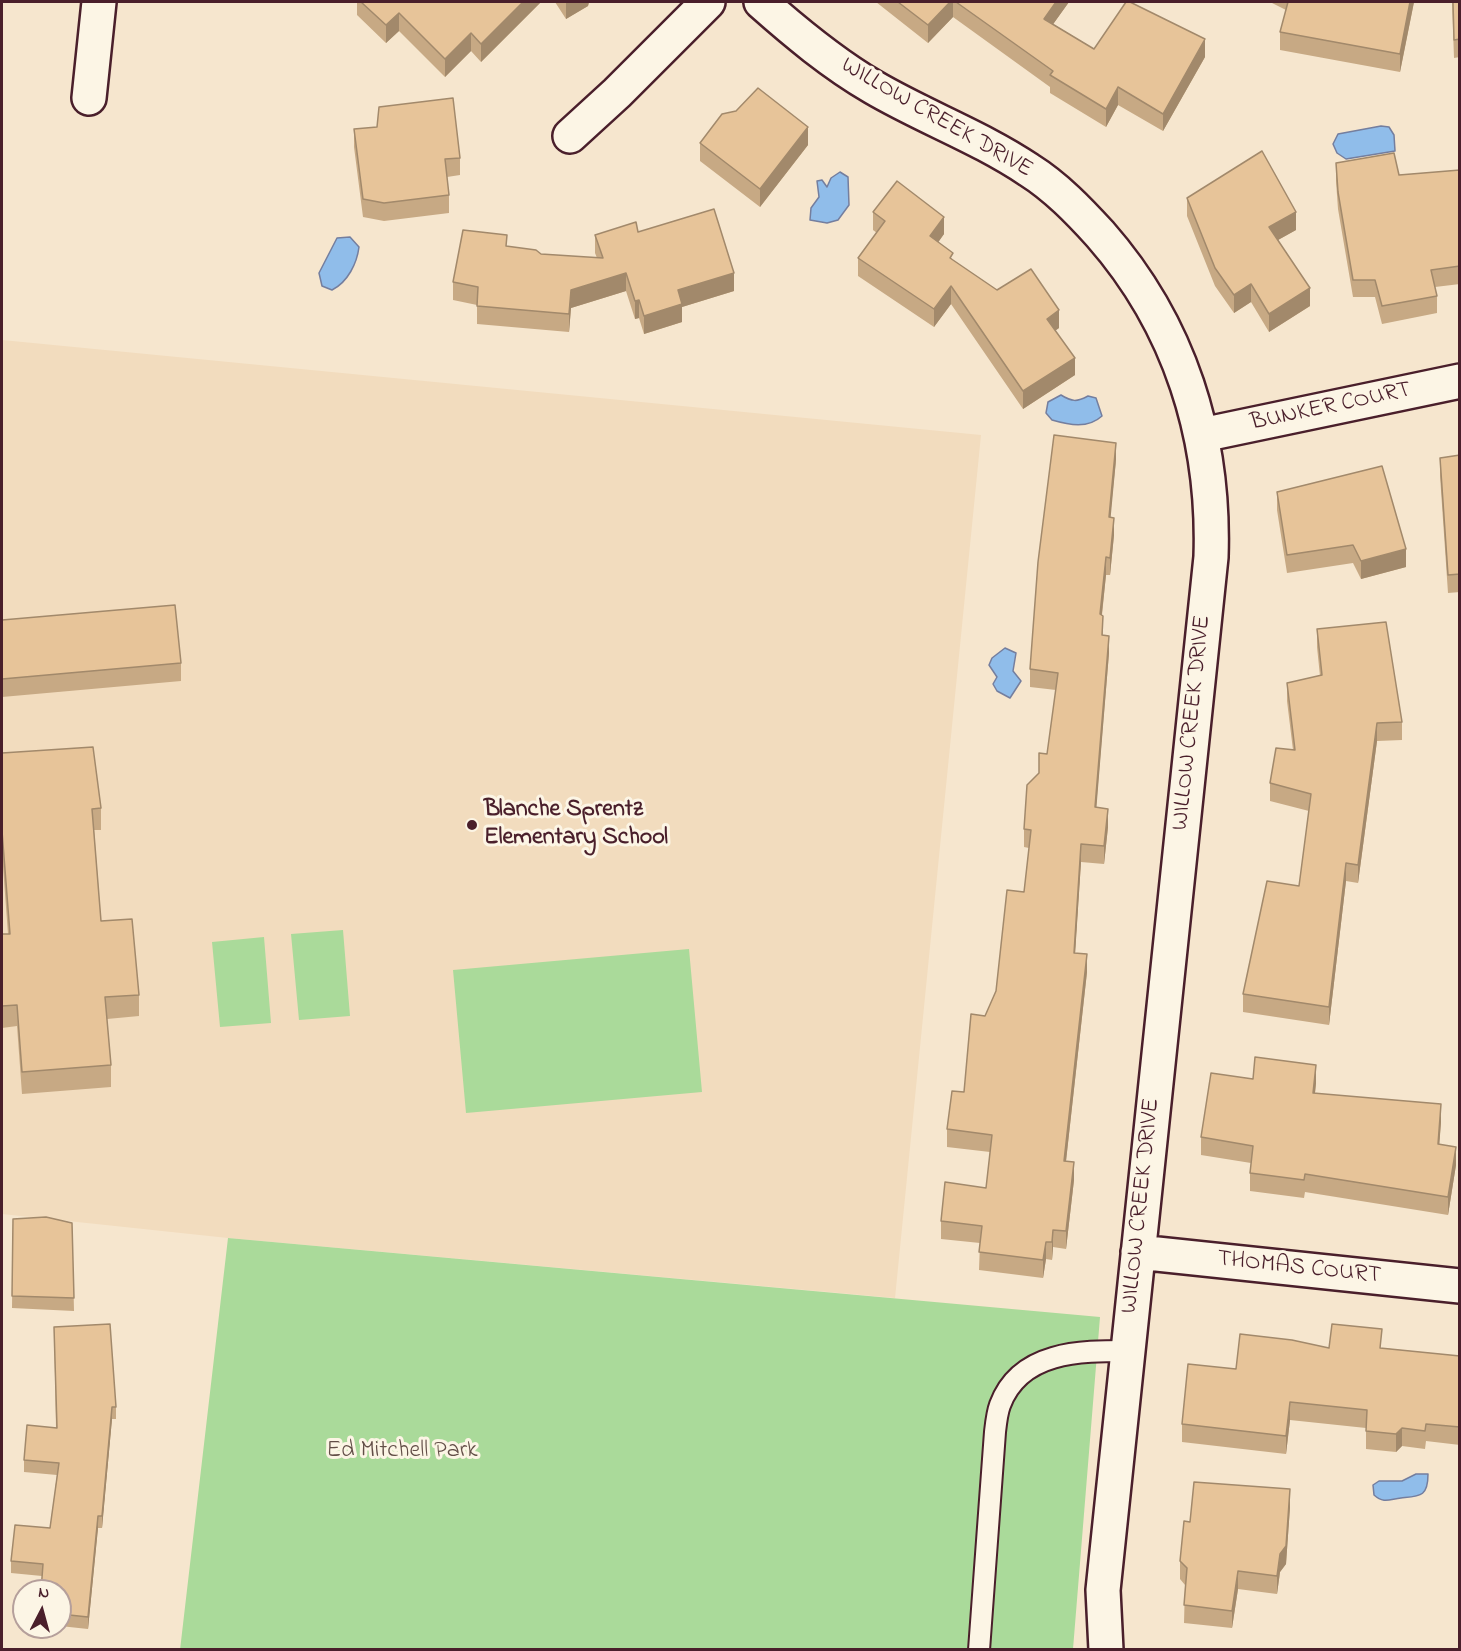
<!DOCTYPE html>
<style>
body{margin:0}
#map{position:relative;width:1461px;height:1651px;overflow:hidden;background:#f6e6ce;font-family:"Indie Flower",sans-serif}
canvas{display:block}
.frame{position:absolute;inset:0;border:3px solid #4a1f2b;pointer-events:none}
.north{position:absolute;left:12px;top:1579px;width:60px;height:60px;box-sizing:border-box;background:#fcf5e5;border:2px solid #b59f9b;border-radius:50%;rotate:6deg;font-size:16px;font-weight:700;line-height:24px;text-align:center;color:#4a1f2b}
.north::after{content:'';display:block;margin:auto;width:21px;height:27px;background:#4a1f2b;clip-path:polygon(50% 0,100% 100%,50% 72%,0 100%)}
</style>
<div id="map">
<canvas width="1461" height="1651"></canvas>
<div class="frame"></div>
<div class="north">N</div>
</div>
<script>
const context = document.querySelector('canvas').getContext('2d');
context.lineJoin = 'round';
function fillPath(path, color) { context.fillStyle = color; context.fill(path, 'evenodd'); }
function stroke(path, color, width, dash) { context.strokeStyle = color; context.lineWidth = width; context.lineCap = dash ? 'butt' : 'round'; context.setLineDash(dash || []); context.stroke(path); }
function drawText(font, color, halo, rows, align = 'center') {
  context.font = font + ' "Indie Flower",sans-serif'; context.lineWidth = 6; context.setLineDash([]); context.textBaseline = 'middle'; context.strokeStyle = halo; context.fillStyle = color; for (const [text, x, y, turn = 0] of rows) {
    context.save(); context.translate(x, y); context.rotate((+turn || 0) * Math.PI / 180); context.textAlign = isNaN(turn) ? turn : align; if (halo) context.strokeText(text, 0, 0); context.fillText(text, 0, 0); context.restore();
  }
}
fillPath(new Path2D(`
 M 2,340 L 981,435 L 895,1298 L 228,1238 L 2,1214 Z`), '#f2dcbe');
fillPath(new Path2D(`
 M 343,930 L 350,1016 L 299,1020 L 291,934 Z
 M 264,937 L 271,1023 L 220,1027 L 212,942 Z
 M 689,949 L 702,1092 L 466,1113 L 453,970 Z
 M 228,1238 L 1100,1317 L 1073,1649 L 180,1650 Z`), '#aada9a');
const water = new Path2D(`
 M 1381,126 L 1389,127 L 1394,135 L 1395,151 L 1346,159 L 1337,153 L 1333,144 L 1338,134 Z
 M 840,172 L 848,177 L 849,205 L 838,220 L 827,223 L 810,220 L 811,208 L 819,197 L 817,181 L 822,180 L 827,187 L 831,178 Z
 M 350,237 L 359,247 C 357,263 348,282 332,290 L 322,286 L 319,273 L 337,238 Z
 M 1061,395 C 1072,402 1077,402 1088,396 L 1096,398 L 1102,416 C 1088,429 1069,425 1052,420 L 1046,413 L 1048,402 Z
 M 1005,648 L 1016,653 L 1013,671 L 1021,681 L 1010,698 L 997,691 L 993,684 L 997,677 L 989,665 L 992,658 Z
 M 1416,1474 L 1428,1474 C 1428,1497 1420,1496 1401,1498 C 1390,1499 1384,1504 1374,1495 L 1373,1485 L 1379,1481 L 1402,1481 Z`);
fillPath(water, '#90bdea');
stroke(water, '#747e9e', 1.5);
const service = new Path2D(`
 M 979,1650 L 995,1432 C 996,1423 997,1413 1000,1405 C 1020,1351 1080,1351 1128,1351`);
const minor = new Path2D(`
 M 761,2 C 796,33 832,63 873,87 C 924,117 980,137 1029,170 C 1056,187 1079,211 1100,234 C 1180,325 1215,437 1211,557 L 1103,1590 L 1106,1650
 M 89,98 L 99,2
 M 570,136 L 617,93 L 708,2
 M 1202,435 L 1460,381
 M 1138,1252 L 1460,1286`);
stroke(service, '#4a1f2b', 24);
stroke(minor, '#4a1f2b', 38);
stroke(service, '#fcf5e5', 20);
stroke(minor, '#fcf5e5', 33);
fillPath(new Path2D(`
 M 357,2 L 541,2 L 481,62 L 471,51 L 445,77 L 399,31 L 386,43 L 357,15 Z
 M 555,2 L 589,2 L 588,6 L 566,19 Z
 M 876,2 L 1069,2 L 1053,24 L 1094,49 L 1205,57 L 1163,131 L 1118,105 L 1106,127 L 1050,93 L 1050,87 L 953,17 L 928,43 Z
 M 1270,2 L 1414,2 L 1400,72 L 1280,50 L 1280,32 L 1286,10 Z
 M 1452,2 L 1460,2 L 1460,57 L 1454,58 Z
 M 354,129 L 460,158 L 460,175 L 447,177 L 449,195 L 449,213 L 384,221 L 363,217 L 354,147 Z
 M 700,143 L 808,145 L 760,207 L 700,161 Z
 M 1336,163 L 1399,175 L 1460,170 L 1460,284 L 1435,287 L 1437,296 L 1437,313 L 1382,324 L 1375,297 L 1353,297 L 1338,209 L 1336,181 Z
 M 1187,198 L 1296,230 L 1278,240 L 1310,306 L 1269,332 L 1251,302 L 1234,313 L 1215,286 L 1187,216 Z
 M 873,212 L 944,234 L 938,242 L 953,260 L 997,290 L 1059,328 L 1055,330 L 1075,375 L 1023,409 L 951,304 L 934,327 L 858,276 L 858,258 L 877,233 L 873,230 Z
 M 595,235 L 734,291 L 682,307 L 682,322 L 644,334 L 639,318 L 635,319 L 626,291 L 571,308 L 569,332 L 477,324 L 477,305 L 453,300 L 453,282 L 507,246 L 541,254 L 597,258 L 595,253 Z
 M 1460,455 L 1460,592 L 1448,593 L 1440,476 L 1440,458 Z
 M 1116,460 L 1110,517 L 1114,535 L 1110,575 L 1106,575 L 1102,615 L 1103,635 L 1109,653 L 1096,808 L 1108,827 L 1104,864 L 1081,862 L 1075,953 L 1087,972 L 1066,1161 L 1074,1180 L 1066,1249 L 1053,1247 L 1052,1260 L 1046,1259 L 1043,1278 L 979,1270 L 980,1243 L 941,1239 L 941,1221 L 986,1188 L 990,1152 L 947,1147 L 947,1129 L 964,1092 L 985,1016 L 996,991 L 1024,892 L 1029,848 L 1024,847 L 1024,829 L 1039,773 L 1047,754 L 1056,690 L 1030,687 L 1030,669 Z
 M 1277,492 L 1406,567 L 1361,579 L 1353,563 L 1287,573 L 1277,510 Z
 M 2,620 L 181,663 L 181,681 L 2,697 Z
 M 1317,629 L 1402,722 L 1402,740 L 1377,741 L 1358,883 L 1346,881 L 1329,1025 L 1243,1012 L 1243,994 L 1299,886 L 1309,811 L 1270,801 L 1270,783 L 1293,750 L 1287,701 L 1287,683 L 1320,676 L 1317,647 Z
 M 2,753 L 101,808 L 101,830 L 94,830 L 101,921 L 139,995 L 139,1016 L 107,1019 L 111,1065 L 111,1087 L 22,1094 L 17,1026 L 2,1028 L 2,935 L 8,934 L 2,853 Z
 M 1253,1079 L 1316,1083 L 1315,1093 L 1441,1122 L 1439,1145 L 1456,1165 L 1448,1215 L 1305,1192 L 1304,1198 L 1250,1191 L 1250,1173 L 1251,1163 L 1201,1155 L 1201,1137 Z
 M 13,1219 L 72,1223 L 74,1311 L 12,1308 Z
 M 54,1327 L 116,1407 L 116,1419 L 112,1419 L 102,1528 L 98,1528 L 88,1629 L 60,1626 L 60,1591 L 42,1576 L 11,1573 L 11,1561 L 50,1528 L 57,1475 L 24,1472 L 24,1460 L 56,1428 Z
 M 1329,1348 L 1382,1348 L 1460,1356 L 1460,1445 L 1426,1441 L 1425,1449 L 1402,1446 L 1396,1452 L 1366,1449 L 1366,1428 L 1290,1420 L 1286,1454 L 1182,1442 L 1182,1424 L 1236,1369 Z
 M 1290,1507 L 1286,1564 L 1280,1572 L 1277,1594 L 1238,1589 L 1232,1628 L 1184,1623 L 1185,1585 L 1180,1579 L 1180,1561 L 1190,1522 Z`), '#c7a984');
fillPath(new Path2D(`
 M 523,2 L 541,2 L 481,62 L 481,44 Z
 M 566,2 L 589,2 L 588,6 L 566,19 Z
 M 950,2 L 953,2 L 953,17 L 928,43 L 928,25 Z
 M 1056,2 L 1069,2 L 1044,37 L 1044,19 Z
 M 1410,2 L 1414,2 L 1400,72 L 1400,54 Z
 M 399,13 L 399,31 L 386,43 L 386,25 Z
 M 471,33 L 471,51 L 445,77 L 445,59 Z
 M 1205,39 L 1205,57 L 1163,131 L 1163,114 Z
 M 1118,87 L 1118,105 L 1106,127 L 1106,109 Z
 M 808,127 L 808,145 L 760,207 L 760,189 Z
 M 1296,212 L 1296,230 L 1269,245 L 1269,227 Z
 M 944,217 L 944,234 L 930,254 L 930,236 Z
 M 626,273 L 626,291 L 571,308 L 569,332 L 569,314 L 571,290 Z
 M 734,273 L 734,291 L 682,307 L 682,322 L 644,334 L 644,316 L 678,290 Z
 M 1251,284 L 1251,302 L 1234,313 L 1234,295 Z
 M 951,286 L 951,304 L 934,327 L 934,309 Z
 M 1310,288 L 1310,306 L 1269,332 L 1269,314 Z
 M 639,300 L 639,318 L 635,319 L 635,301 Z
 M 1059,310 L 1059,328 L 1047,337 L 1047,319 Z
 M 1075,358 L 1075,375 L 1023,409 L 1023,391 Z
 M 1116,443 L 1116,460 L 1109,535 L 1109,517 Z
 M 1114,518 L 1114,535 L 1110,575 L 1110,558 Z
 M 1406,549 L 1406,567 L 1361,579 L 1361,561 Z
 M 1106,557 L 1106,575 L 1100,631 L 1100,614 Z
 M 1109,636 L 1109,653 L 1095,825 L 1095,807 Z
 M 1377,723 L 1377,741 L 1358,883 L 1358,865 Z
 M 1108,809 L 1108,827 L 1104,864 L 1104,846 Z
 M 1081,844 L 1081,862 L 1074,971 L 1074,953 Z
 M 1346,863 L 1346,881 L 1329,1025 L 1329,1007 Z
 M 1087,954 L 1087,972 L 1064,1179 L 1064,1161 Z
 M 1316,1065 L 1316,1083 L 1313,1111 L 1313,1093 Z
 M 1441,1104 L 1441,1122 L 1438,1162 L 1438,1144 Z
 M 1456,1147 L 1456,1165 L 1448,1215 L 1448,1197 Z
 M 1074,1162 L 1074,1180 L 1066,1249 L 1066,1231 Z
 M 1053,1230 L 1053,1247 L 1052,1260 L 1052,1242 Z
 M 1046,1242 L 1046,1259 L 1043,1278 L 1043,1260 Z
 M 1290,1402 L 1290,1420 L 1286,1454 L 1286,1436 Z
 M 112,1407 L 112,1419 L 102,1528 L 102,1516 Z
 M 1402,1428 L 1402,1446 L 1396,1452 L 1396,1434 Z
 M 1290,1489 L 1290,1507 L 1286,1564 L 1280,1572 L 1277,1594 L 1277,1576 Z
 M 98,1516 L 98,1528 L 88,1629 L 88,1617 Z
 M 1238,1571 L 1238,1589 L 1232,1628 L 1232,1611 Z`), '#a2896b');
const building = new Path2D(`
 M 361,2 L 523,2 L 481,44 L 471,33 L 445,59 L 399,13 L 386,25 Z
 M 898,2 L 950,2 L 928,25 Z
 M 956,2 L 1056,2 L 1044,19 L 1094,49 L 1126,2 L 1130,2 L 1205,39 L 1163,114 L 1118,87 L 1106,109 L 1050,75 L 1053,71 Z
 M 1288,2 L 1410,2 L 1400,54 L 1280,32 Z
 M 1453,2 L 1460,2 L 1460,39 L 1454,40 Z
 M 758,88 L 808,127 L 760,189 L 700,143 L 722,114 L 736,111 Z
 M 453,98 L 460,158 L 445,159 L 449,195 L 384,203 L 363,199 L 354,129 L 377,127 L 379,107 Z
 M 1262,151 L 1296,212 L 1269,227 L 1310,288 L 1269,314 L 1251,284 L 1234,295 L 1215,268 L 1187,198 Z
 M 1394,153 L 1399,175 L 1460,170 L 1460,266 L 1431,270 L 1437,296 L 1382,306 L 1375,280 L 1353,280 L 1338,192 L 1336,163 Z
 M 897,181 L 944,217 L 930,236 L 953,253 L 950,258 L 997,290 L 1031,269 L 1059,310 L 1047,319 L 1075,358 L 1023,391 L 951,286 L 934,309 L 858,258 L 885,221 L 873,212 Z
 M 714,209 L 734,273 L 678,290 L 682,304 L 644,316 L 639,300 L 635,301 L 626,273 L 571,290 L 569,314 L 477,306 L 478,287 L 453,282 L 463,230 L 507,235 L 506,246 L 536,250 L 541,254 L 603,258 L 595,235 L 636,222 L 638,232 Z
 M 1054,435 L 1116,443 L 1109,517 L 1114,518 L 1110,558 L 1106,557 L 1100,614 L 1103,616 L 1102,635 L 1109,636 L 1095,807 L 1108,809 L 1104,846 L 1081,844 L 1074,953 L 1087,954 L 1064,1161 L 1074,1162 L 1066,1231 L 1053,1230 L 1052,1242 L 1046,1242 L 1043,1260 L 979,1252 L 982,1226 L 941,1221 L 945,1182 L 986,1188 L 992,1135 L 947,1129 L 952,1091 L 964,1092 L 971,1014 L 985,1016 L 996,991 L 1007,890 L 1024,892 L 1031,830 L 1024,829 L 1027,785 L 1039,773 L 1039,753 L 1047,754 L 1058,673 L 1030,669 L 1038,562 Z
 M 1460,455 L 1460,574 L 1448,575 L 1440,458 Z
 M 1382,466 L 1406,549 L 1361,561 L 1353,545 L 1287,555 L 1277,492 Z
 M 175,605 L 181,663 L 2,679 L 2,620 Z
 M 1386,622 L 1402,722 L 1377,723 L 1358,865 L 1346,863 L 1329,1007 L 1243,994 L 1267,881 L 1299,886 L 1311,794 L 1270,783 L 1276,748 L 1295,750 L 1287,683 L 1322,675 L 1317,629 Z
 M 93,747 L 101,808 L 92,809 L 101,921 L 132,919 L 139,995 L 105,997 L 111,1065 L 22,1072 L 17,1005 L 2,1006 L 2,934 L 10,934 L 2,831 L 2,753 Z
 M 1255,1057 L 1316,1065 L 1313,1093 L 1441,1104 L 1438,1144 L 1456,1147 L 1448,1197 L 1305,1174 L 1304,1180 L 1250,1173 L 1253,1146 L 1201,1137 L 1211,1073 L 1253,1079 Z
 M 46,1217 L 72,1223 L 74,1298 L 12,1296 L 13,1219 Z
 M 110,1324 L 116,1407 L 112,1407 L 102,1516 L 98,1516 L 88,1617 L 60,1614 L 60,1591 L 41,1591 L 43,1564 L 11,1561 L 15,1525 L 50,1528 L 59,1463 L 24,1460 L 27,1425 L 57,1428 L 54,1327 Z
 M 1332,1324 L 1382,1329 L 1380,1348 L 1460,1356 L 1460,1427 L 1426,1424 L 1425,1431 L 1402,1428 L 1396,1434 L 1366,1431 L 1367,1410 L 1290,1402 L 1286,1436 L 1182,1424 L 1188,1364 L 1236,1369 L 1240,1334 L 1292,1340 L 1329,1348 Z
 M 1194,1482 L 1290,1489 L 1286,1546 L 1280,1554 L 1277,1576 L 1238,1571 L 1232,1611 L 1184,1605 L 1187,1568 L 1180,1561 L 1184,1521 L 1190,1522 Z`);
fillPath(building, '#e7c499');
stroke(building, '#a2896b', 1.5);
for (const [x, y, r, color] of [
 [472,825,6,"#4a1f2b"]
]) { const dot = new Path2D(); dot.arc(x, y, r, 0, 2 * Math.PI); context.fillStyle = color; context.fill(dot); stroke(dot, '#fcf5e5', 2); }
drawText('24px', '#4a1f2b', '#fcf5e5', [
 ["WILLOW CREEK DRIVE",936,119,30],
 ["BUNKER COURT",1331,408,-12],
 ["WILLOW CREEK DRIVE",1193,723,-84],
 ["WILLOW CREEK DRIVE",1142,1206,-84],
 ["THOMAS COURT",1299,1269,6]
]);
drawText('bold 24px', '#4a1f2b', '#fcf5e5', [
 ["Blanche Sprentz",484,811],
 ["Elementary School",484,839]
], 'left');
drawText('24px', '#624e47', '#fcf5e5', [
 ["Ed Mitchell Park",402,1452]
]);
</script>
